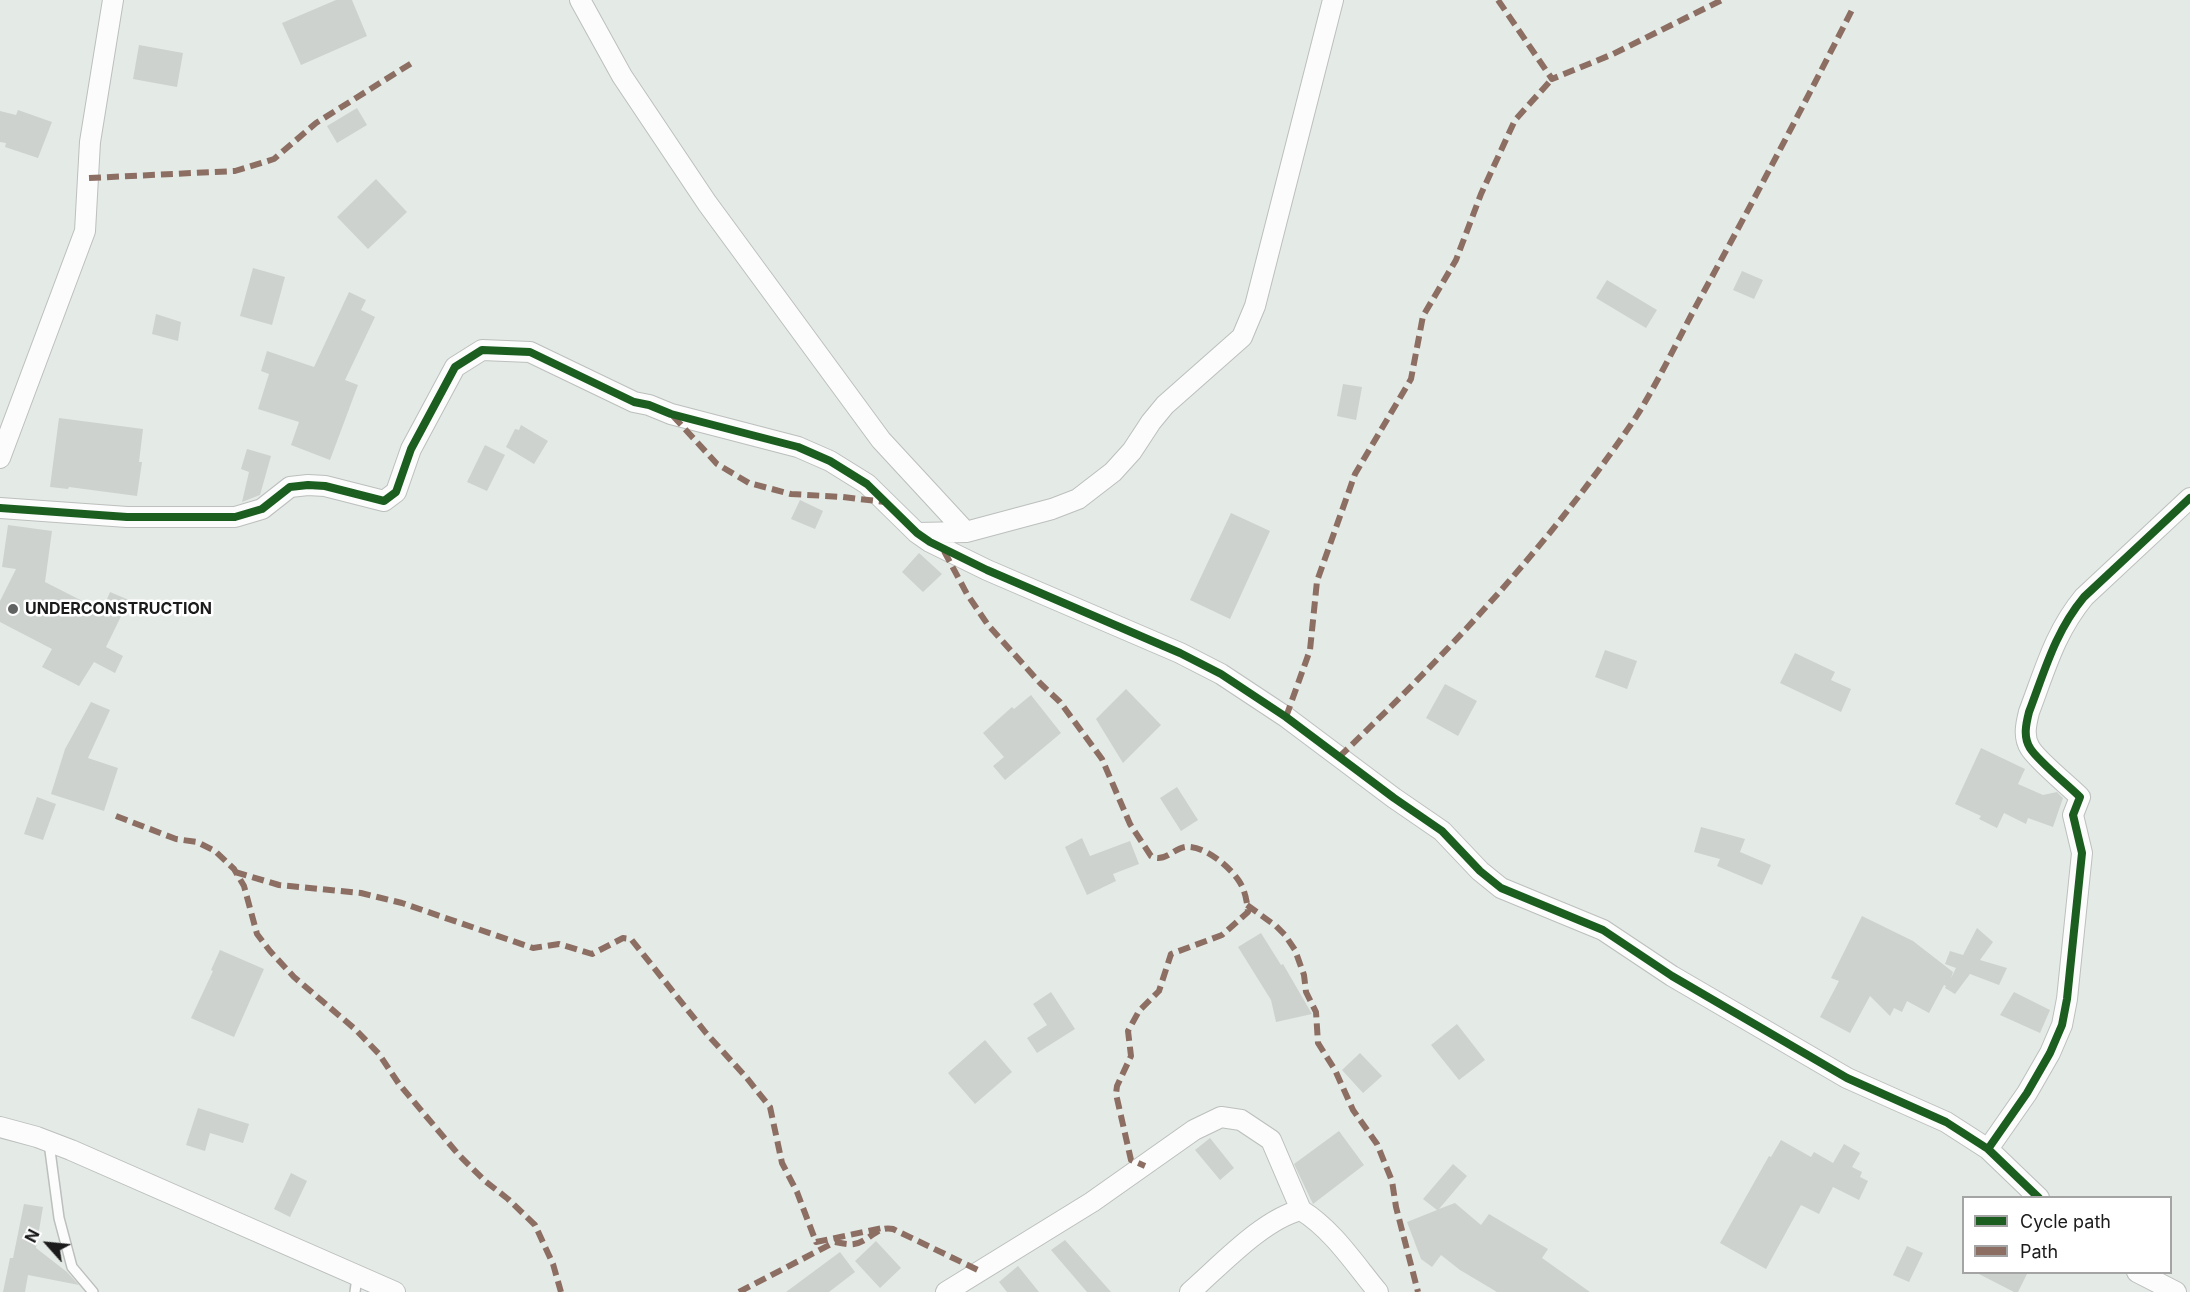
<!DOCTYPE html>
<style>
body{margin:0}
#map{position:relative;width:2190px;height:1292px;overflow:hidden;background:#e4eae6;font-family:Inter,sans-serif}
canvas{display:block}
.legend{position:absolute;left:1962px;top:1196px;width:210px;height:78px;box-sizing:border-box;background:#fff;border:2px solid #a4a4a4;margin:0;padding:8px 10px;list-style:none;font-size:18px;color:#1b1b1b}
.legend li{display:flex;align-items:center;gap:12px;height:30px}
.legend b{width:30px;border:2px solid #a4a4a4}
.north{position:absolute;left:18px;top:1214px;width:60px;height:60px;-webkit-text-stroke:4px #fff;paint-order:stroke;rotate:297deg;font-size:16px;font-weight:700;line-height:24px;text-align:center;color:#1b1b1b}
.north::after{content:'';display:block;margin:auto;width:21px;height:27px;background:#1b1b1b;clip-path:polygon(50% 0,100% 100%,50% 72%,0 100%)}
</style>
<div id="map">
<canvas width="2190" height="1292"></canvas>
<ul class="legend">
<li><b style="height:8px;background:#1b5e20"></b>Cycle path</li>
<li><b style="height:8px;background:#8d6e63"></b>Path</li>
</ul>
<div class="north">N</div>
</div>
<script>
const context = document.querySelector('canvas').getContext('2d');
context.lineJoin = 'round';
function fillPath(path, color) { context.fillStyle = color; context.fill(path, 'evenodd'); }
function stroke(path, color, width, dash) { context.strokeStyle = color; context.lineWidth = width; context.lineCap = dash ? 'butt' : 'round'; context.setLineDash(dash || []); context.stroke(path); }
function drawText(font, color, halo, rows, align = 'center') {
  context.font = font + ' Inter,sans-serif'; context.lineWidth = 5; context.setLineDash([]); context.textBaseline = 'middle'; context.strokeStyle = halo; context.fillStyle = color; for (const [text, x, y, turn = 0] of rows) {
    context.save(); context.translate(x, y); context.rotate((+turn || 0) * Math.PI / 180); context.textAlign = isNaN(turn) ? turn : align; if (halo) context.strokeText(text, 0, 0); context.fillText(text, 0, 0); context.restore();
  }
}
fillPath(new Path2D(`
 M 336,0 L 352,0 L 367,36 L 301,65 L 282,23 Z
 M 139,45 L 183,53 L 177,87 L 133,79 Z
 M 357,108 L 367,125 L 337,143 L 327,126 Z
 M 18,110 L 52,122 L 38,158 L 5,147 L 6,143 L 0,142 L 0,111 L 16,115 Z
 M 376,179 L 407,212 L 368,249 L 337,217 Z
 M 253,268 L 285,277 L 272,325 L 240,316 Z
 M 1742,271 L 1763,280 L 1754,299 L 1733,290 Z
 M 1607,280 L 1657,310 L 1646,328 L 1596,298 Z
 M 349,292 L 366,300 L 361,310 L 375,317 L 345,380 L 358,385 L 330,460 L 291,445 L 299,422 L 258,409 L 269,374 L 261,371 L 267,351 L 314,367 Z
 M 156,314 L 181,322 L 178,341 L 152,334 Z
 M 1343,384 L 1362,387 L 1356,420 L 1337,416 Z
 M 59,418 L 143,429 L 139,462 L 142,462 L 137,496 L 69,487 L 68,489 L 50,487 Z
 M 521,425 L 548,441 L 534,464 L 506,447 L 515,429 L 519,430 Z
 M 485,445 L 505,455 L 487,491 L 467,482 Z
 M 247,449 L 271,456 L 260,495 L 242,502 L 249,472 L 241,469 Z
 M 800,500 L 823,511 L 815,529 L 791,519 Z
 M 1231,513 L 1270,531 L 1230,619 L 1190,600 Z
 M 8,525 L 52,531 L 45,582 L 102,611 L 110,592 L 129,600 L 106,647 L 123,656 L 115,673 L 94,662 L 79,686 L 42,667 L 52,649 L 0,622 L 0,601 L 16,569 L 2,567 Z
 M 919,553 L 942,574 L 923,592 L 902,572 Z
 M 1605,650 L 1637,661 L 1627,689 L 1595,677 Z
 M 1795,653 L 1835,672 L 1831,680 L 1851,689 L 1841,712 L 1780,683 Z
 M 1445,684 L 1477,701 L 1458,736 L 1426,718 Z
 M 1126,689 L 1161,725 L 1123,763 L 1096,719 Z
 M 1031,695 L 1061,733 L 1005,780 L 993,766 L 1004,757 L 983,733 L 1012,707 L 1014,709 Z
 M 91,702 L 110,710 L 88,758 L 118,768 L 104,811 L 51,794 L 65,749 Z
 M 1981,748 L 2025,769 L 2018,784 L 2043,795 L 2057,792 L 2063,798 L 2053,827 L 2028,818 L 2026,824 L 2004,813 L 1997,828 L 1979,819 L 1981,816 L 1955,804 Z
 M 1177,787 L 1198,820 L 1181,831 L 1160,798 Z
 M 37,797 L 56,804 L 43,840 L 24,834 Z
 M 1701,827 L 1745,839 L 1740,852 L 1771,865 L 1762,885 L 1717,866 L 1720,859 L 1694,852 Z
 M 1082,838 L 1090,856 L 1130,841 L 1139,864 L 1113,874 L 1116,881 L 1087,895 L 1065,847 Z
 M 1862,916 L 1913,941 L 1953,972 L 1951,978 L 1956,968 L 1945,964 L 1950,951 L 1963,955 L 1977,928 L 1993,942 L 1980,960 L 2007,968 L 1999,985 L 1970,974 L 1955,994 L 1945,988 L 1946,986 L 1944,985 L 1929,1013 L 1907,1001 L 1902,1012 L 1894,1008 L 1890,1016 L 1870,996 L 1850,1033 L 1820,1017 L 1839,981 L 1831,978 Z
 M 1261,933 L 1281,965 L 1283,964 L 1312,1014 L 1276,1022 L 1271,1000 L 1238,947 Z
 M 220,950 L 264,969 L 234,1037 L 191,1018 L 213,971 L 211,970 Z
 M 1051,992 L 1075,1029 L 1037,1053 L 1027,1038 L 1047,1025 L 1033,1004 Z
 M 2014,992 L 2050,1010 L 2040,1033 L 2000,1015 Z
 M 1457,1024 L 1485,1060 L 1459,1080 L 1431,1045 Z
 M 985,1040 L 1012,1072 L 975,1104 L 948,1073 Z
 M 1360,1053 L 1382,1076 L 1363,1093 L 1342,1070 Z
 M 198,1108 L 249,1124 L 243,1143 L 210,1133 L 205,1151 L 186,1145 Z
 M 1339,1131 L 1364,1165 L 1313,1204 L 1294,1164 Z
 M 1210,1138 L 1234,1168 L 1220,1180 L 1195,1150 Z
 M 1781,1140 L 1811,1157 L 1814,1152 L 1833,1163 L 1844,1144 L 1860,1153 L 1852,1167 L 1862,1172 L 1860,1177 L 1868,1181 L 1859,1200 L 1833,1187 L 1819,1214 L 1801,1205 L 1766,1269 L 1720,1243 L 1769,1156 L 1771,1157 Z
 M 1453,1164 L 1467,1176 L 1439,1209 L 1455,1203 L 1481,1225 L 1489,1214 L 1548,1249 L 1542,1258 L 1590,1292 L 1497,1292 L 1460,1270 L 1441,1255 L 1432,1267 L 1421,1259 L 1407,1222 L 1437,1210 L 1423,1199 Z
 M 291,1173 L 307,1181 L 290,1217 L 274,1209 Z
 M 24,1204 L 43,1207 L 36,1248 L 67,1272 L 79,1285 L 28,1275 L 25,1292 L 3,1292 L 10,1258 L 13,1258 Z
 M 1065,1240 L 1111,1292 L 1087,1292 L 1051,1250 Z
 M 876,1241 L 901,1268 L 880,1288 L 855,1261 Z
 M 1907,1246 L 1923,1253 L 1909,1282 L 1893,1275 Z
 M 840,1252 L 855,1272 L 829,1292 L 786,1292 Z
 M 1018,1266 L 1039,1292 L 1007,1292 L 999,1282 Z
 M 1975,1272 L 2028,1272 L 2018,1292 L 2014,1292 Z`), '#cdd2cf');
const service = new Path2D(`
 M 49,1143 L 59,1218 L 72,1267 L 93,1292
 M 355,1292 L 357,1277`);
const minor = new Path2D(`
 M 580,0 L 622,76 L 707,203 L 881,440 L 966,532
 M 0,458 L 85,231 L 90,142 L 113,0
 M 0,508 L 127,517 L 235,517 L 262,509 L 290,487 L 308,485 L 325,486 L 384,501 L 396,492 L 411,449 L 455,367 L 482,350 L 530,352 L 634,402 L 649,405 L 671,414 L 798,447 L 830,461 L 867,484 L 917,533 L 930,542 L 987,570 L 1180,653 L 1221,674 L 1286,717 L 1394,798 L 1442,831 L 1480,871 L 1501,888 L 1603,930 L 1672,976 L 1847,1078 L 1946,1122 L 1988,1149 L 2039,1198
 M 917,533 L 966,532 L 1052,509 L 1078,499 L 1113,472 L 1132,451 L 1151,422 L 1165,405 L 1242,337 L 1255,306 L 1333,0
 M 0,1127 L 37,1137 L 71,1150 L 395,1292
 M 1988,1149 L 2027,1093 L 2050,1053 L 2062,1025 L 2067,999 L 2082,853 L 2073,815 L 2080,797 C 2069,786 2037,760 2030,748 C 2023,737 2026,724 2029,712 C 2045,670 2055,632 2084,597 L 2190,498
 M 2137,1272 L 2176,1292
 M 946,1292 L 1092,1202 L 1194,1130 L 1221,1117 L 1241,1120 L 1271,1140 L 1301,1210
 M 1190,1292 C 1220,1266 1263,1219 1301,1210 C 1333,1230 1354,1263 1378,1292`);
stroke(service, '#bcbfbd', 12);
stroke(minor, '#bcbfbd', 22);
stroke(service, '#fbfcfb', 9);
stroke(minor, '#fbfcfb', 20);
stroke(new Path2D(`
 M 1498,0 L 1552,79 L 1613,54 L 1722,0
 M 89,178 L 235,171 L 274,159 L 316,123 L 415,61
 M 673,416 L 717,464 L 749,483 L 791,494 L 843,497 L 885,502
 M 944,551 L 967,594 L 988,625 L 1041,684 L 1060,702 L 1102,759 L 1130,824 L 1151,856 C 1164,863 1173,849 1185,847 C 1204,845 1229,866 1239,881 C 1245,890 1247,901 1248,912 L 1222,935 L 1171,954 L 1159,991 L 1139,1011 L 1128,1031 L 1131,1056 L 1117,1086 L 1116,1094 L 1131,1160 L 1145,1166
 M 1286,717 L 1310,650 L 1317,581 L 1355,474 L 1411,379 L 1423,316 L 1456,260 L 1481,194 L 1515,120 L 1552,79
 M 1339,757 C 1448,653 1552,542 1636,417 C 1660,379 1680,335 1702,295 C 1754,200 1805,103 1854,6
 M 116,816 L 176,839 L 197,842 L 215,851 L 234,869 L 244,886 L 257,934 L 270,951 L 294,977 L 355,1029 L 379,1054 L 399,1084 L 458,1154 L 485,1181 L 508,1199 L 535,1225 L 553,1264 L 561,1292
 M 235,872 L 279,885 L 361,893 L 402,903 L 533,948 L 559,944 L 592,954 L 623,938 L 631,939 L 706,1033 L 746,1077 L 770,1107 L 782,1163 L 797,1192 L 816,1242 L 882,1228
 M 1247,905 L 1276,926 L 1285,935 L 1295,950 L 1304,975 L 1306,992 L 1316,1012 L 1318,1043 L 1335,1070 L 1353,1110 L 1377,1144 L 1392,1181 L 1396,1207 L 1418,1292
 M 739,1292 L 835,1242 C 841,1243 848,1245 854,1244 C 869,1242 877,1225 893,1229 L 980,1271`), '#8d6e63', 6, [12, 6]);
stroke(new Path2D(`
 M 0,508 L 127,517 L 235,517 L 262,509 L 290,487 L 308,485 L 325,486 L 384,501 L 396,492 L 411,449 L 455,367 L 482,350 L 530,352 L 634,402 L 649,405 L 671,414 L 798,447 L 830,461 L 867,484 L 917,533 L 930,542 L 987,570 L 1180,653 L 1221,674 L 1286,717 L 1394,798 L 1442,831 L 1480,871 L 1501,888 L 1603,930 L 1672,976 L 1847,1078 L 1946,1122 L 1988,1149 L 2039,1198
 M 1988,1149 L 2027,1093 L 2050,1053 L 2062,1025 L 2067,999 L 2082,853 L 2073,815 L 2080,797 C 2069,786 2037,760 2030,748 C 2023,737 2026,724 2029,712 C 2045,670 2055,632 2084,597 L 2190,498`), '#1b5e20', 8);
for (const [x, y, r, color] of [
 [13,609,6,"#616362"]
]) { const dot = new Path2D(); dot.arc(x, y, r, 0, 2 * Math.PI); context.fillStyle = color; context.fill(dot); stroke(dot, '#fff', 2); }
drawText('bold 16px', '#1b1b1b', '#fff', [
 ["UNDERCONSTRUCTION",25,609]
], 'left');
</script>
